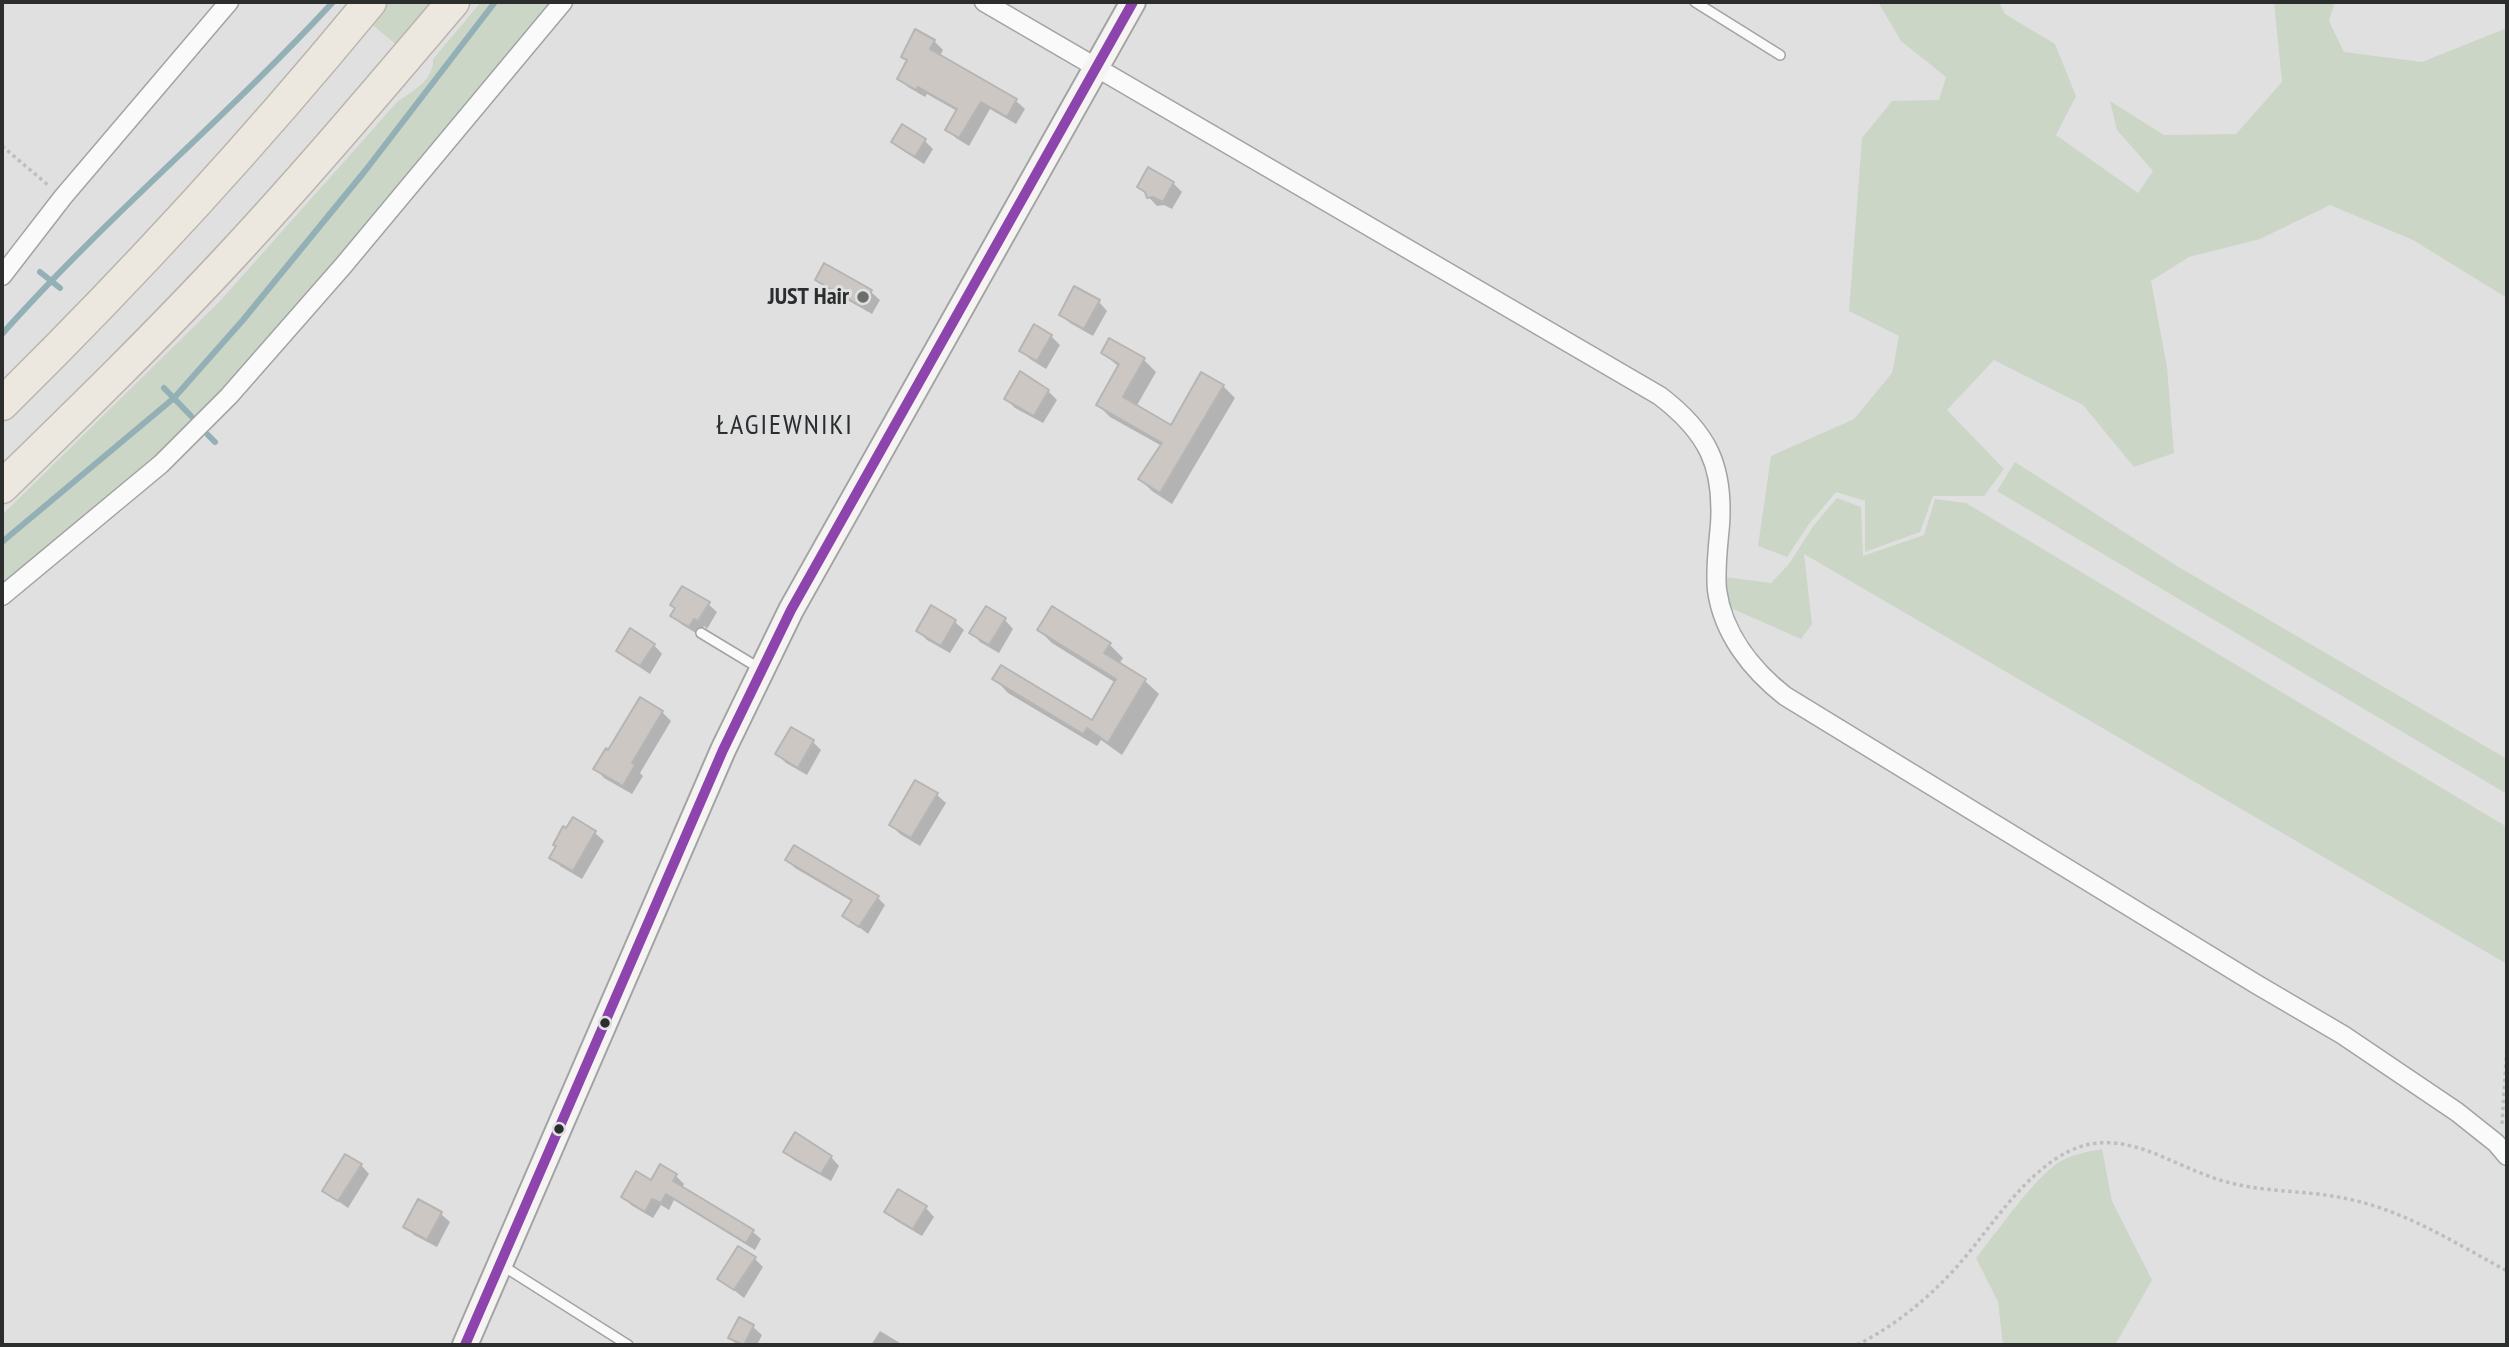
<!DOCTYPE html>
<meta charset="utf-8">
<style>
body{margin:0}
#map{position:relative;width:2509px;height:1347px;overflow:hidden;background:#e0e0e0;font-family:"PT Sans Narrow",sans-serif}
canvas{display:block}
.frame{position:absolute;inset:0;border:4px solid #2c2d2d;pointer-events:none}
</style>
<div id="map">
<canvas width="2509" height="1347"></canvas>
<div class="frame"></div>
</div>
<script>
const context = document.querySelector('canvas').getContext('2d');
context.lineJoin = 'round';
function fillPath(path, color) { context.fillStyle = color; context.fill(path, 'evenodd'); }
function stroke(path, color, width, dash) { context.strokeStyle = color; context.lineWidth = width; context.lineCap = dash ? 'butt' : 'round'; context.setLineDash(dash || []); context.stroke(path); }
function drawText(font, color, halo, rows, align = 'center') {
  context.font = font + ' "PT Sans Narrow",sans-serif'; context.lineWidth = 6; context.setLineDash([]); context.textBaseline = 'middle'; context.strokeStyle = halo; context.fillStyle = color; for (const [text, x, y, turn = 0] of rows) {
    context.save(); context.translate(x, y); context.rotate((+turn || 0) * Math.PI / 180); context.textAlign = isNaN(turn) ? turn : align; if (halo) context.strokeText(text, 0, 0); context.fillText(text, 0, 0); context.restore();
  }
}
fillPath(new Path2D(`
 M 385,2 L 436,2 L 399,47 L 369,22 Z
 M 481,2 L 553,2 L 308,295 L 189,428 L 2,586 L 2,515 L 220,301 L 398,101 C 414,91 434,79 433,59 Z
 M 1878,2 L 1999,2 L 2005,14 L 2055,44 L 2076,96 L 2056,135 L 2138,193 L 2153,171 L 2117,130 L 2110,101 L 2164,135 L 2236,134 L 2282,82 L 2274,2 L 2335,2 L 2329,21 L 2344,52 L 2422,62 L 2507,28 L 2507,298 L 2413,240 L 2330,205 L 2260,239 L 2189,257 L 2151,281 L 2167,367 L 2174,453 L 2134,467 L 2083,405 L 1994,360 L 1947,410 L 2004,469 L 1984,496 L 1933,496 L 1920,532 L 1865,552 L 1865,501 L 1836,492 L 1809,524 L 1787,557 L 1758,546 L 1771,456 L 1854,419 L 1892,373 L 1899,336 L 1849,311 L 1862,138 L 1892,101 L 1939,100 L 1946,77 L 1901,41 Z
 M 2015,462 L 2177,566 L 2507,759 L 2507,794 L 1997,491 Z
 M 1837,498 L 1861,507 L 1863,556 L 1924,535 L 1935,499 L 1966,503 L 2507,827 L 2507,964 L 1804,554 L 1812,624 L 1801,639 L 1724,605 L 1725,577 L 1771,583 L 1789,564 L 1814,525 Z
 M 2102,1149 L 2112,1201 L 2152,1280 L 2115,1345 L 2003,1345 L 1998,1302 L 1976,1258 C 1997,1232 2029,1185 2055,1165 C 2068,1155 2086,1152 2102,1149 Z`), '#ccd6c7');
fillPath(new Path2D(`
 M 934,41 L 943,50 L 940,56 L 1016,101 L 1025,109 L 1016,124 L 990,109 L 969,146 L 956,138 L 947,129 L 957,111 L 927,94 L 925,97 L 908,87 L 899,78 L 908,62 L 903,57 Z
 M 924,140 L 933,149 L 924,164 L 902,150 L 893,142 Z
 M 1173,183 L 1182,192 L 1172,209 L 1164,205 L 1157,206 L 1139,187 Z
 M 817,279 L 871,292 L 880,300 L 872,314 L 826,288 Z
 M 1099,302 L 1107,311 L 1093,336 L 1070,323 L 1061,315 Z
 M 1051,336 L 1060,345 L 1046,369 L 1030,359 L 1021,350 Z
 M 1103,353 L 1144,360 L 1156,372 L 1136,407 L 1172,428 L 1223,386 L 1235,398 L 1172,504 L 1152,491 L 1140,479 L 1162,446 L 1110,417 L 1098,405 L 1119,367 Z
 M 1048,391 L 1057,400 L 1043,423 L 1015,408 L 1006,399 Z
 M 708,604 L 717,612 L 707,629 L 704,626 L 699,635 L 681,624 L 672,615 Z
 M 931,608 L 955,622 L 964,630 L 950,653 L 927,640 L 918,631 Z
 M 1005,620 L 1013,629 L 999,653 L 980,642 L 972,633 Z
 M 1039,630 L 1109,644 L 1123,658 L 1119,664 L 1145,681 L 1159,694 L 1122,755 L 1101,740 L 1097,746 L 1008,693 L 995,679 L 1092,722 L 1116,683 L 1052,643 Z
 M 654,645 L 662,654 L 650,674 L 627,659 L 618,651 Z
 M 662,712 L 671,721 L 640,773 L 643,776 L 632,794 L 604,778 L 596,769 L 609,752 Z
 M 813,742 L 821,750 L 807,775 L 786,763 L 777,754 Z
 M 937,795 L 946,803 L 920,846 L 900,834 L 891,825 Z
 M 595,833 L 604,841 L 582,879 L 560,866 L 552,857 L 557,847 Z
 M 787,860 L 878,898 L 885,905 L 868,934 L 845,916 L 853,902 L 795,868 Z
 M 785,1152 L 831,1157 L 839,1166 L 831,1181 L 794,1160 Z
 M 361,1165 L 369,1174 L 348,1208 L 324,1191 Z
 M 661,1167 L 676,1176 L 684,1184 L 682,1188 L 753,1232 L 761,1239 L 755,1250 L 674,1200 L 669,1210 L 661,1205 L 653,1218 L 631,1205 L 623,1197 L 652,1182 Z
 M 419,1201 L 441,1214 L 450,1222 L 437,1247 L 414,1235 L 405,1226 Z
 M 926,1208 L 934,1217 L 922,1236 L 895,1220 L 887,1211 Z
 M 754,1258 L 763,1267 L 744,1298 L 720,1279 Z
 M 740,1319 L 753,1327 L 762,1335 L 757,1345 L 737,1345 L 730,1338 Z
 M 880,1331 L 900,1343 L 902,1345 L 871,1345 Z`), '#0003');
stroke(new Path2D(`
 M 40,272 L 60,288
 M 2,334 C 106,217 227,117 333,2
 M 164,388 L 191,416
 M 208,435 L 215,442
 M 2,542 L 174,398 L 243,320 L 365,171 L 495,2`), '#94b0b7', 6);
const building = new Path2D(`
 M 915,29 L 935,40 L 930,49 L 1017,99 L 1007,117 L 981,102 L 959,138 L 945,130 L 957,109 L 918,87 L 916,90 L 897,79 L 907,60 L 901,57 Z
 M 902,124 L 926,139 L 915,157 L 891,142 Z
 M 1148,167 L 1174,182 L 1163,202 L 1153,197 L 1147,198 L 1145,192 L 1137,187 Z
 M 824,263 L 872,290 L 862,307 L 815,280 Z
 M 1074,286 L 1100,300 L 1084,329 L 1059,315 Z
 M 1034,324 L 1052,335 L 1037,361 L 1019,351 Z
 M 1109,338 L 1145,358 L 1123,397 L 1171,425 L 1201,372 L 1224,385 L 1160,493 L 1138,479 L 1162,443 L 1096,405 L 1119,364 L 1101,353 Z
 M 1020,371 L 1049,390 L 1034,416 L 1004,399 Z
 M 682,586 L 710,602 L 698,621 L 694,619 L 689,627 L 670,616 L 675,608 L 670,605 Z
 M 931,605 L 956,620 L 941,646 L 916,631 Z
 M 986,606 L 1006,618 L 989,645 L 969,633 Z
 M 1052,606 L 1111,643 L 1104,653 L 1146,679 L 1108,743 L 1087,728 L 1083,734 L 992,679 L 1001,665 L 1092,720 L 1116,679 L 1037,630 Z
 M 630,628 L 655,644 L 640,666 L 616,651 Z
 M 640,697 L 663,711 L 632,763 L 635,765 L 623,786 L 593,769 L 606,748 L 608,750 Z
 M 791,727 L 814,740 L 798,768 L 775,754 Z
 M 915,780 L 938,793 L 911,838 L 889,825 Z
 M 573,817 L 596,831 L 573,871 L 549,858 L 556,846 L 553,845 L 563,826 L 566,828 Z
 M 794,845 L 879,896 L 859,927 L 842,916 L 852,900 L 785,860 Z
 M 795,1132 L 832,1156 L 821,1174 L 783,1152 Z
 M 345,1154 L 362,1164 L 338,1201 L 322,1191 Z
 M 660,1164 L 677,1174 L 673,1181 L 754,1230 L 746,1243 L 666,1194 L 661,1203 L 652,1199 L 645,1212 L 621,1197 L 636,1171 L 651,1180 Z
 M 898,1189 L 927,1206 L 913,1229 L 884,1212 Z
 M 418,1199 L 442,1212 L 427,1240 L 403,1227 Z
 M 738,1246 L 756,1257 L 734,1290 L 717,1279 Z
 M 739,1317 L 754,1325 L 744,1345 L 728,1338 Z`);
fillPath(building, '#cdc7c3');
stroke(building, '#b5b5b5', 2);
const lane = new Path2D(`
 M 1695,2 L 1780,55
 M 701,633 L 759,668
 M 503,1266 L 628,1345`);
const street = new Path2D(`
 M 984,2 L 1660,396 C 1707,432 1724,465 1720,525 C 1718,546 1715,569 1717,590 C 1723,634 1752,670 1785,696 L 2256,984 L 2343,1035 L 2457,1112 L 2496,1143 L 2507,1156
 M 2,276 L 63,197 L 229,2
 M 2,596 L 161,464 L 229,396 L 343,266 L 563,2`);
const secondary = new Path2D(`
 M 465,1345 L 723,750 L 791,610 L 1133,2`);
const highway = new Path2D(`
 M 2,404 C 131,277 255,142 370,2
 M 2,487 C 80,411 159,334 233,254 C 309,172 381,87 453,2`);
stroke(lane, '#a2a3a3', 12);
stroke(street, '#a2a3a3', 21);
stroke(secondary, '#a2a3a3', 28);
stroke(highway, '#bab4ac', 35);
stroke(new Path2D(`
 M 2,146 L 48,185
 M 2502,1124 L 2507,1046
 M 1857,1345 C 1894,1326 1924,1302 1953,1271 C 1987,1234 2014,1186 2057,1158 C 2118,1118 2169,1167 2227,1182 C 2267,1193 2309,1190 2348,1199 C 2406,1211 2455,1243 2507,1271`), '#bebebe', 3.5, [3.5, 3.5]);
stroke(lane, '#fafafa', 9);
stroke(street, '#fafafa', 18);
stroke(secondary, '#f6f4f2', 24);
stroke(highway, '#ece7df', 32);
stroke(new Path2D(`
 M 465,1345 L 723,750 L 791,610 L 1133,2`), '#8e44ad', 10);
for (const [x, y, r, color] of [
 [863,297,7,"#6b6c6c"],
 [605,1023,6,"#2c2d2d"],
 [559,1129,6,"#2c2d2d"]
]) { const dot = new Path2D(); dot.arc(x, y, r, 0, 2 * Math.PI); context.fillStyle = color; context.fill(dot); stroke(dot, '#dfe0e1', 2.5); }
drawText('bold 24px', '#2c2d2d', '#dfe0e1', [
 ["JUST Hair",849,297]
], 'right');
context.letterSpacing = '2px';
drawText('28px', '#2c2d2d', '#dfe0e1', [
 ["ŁAGIEWNIKI",785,426]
]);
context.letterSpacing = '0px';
</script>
